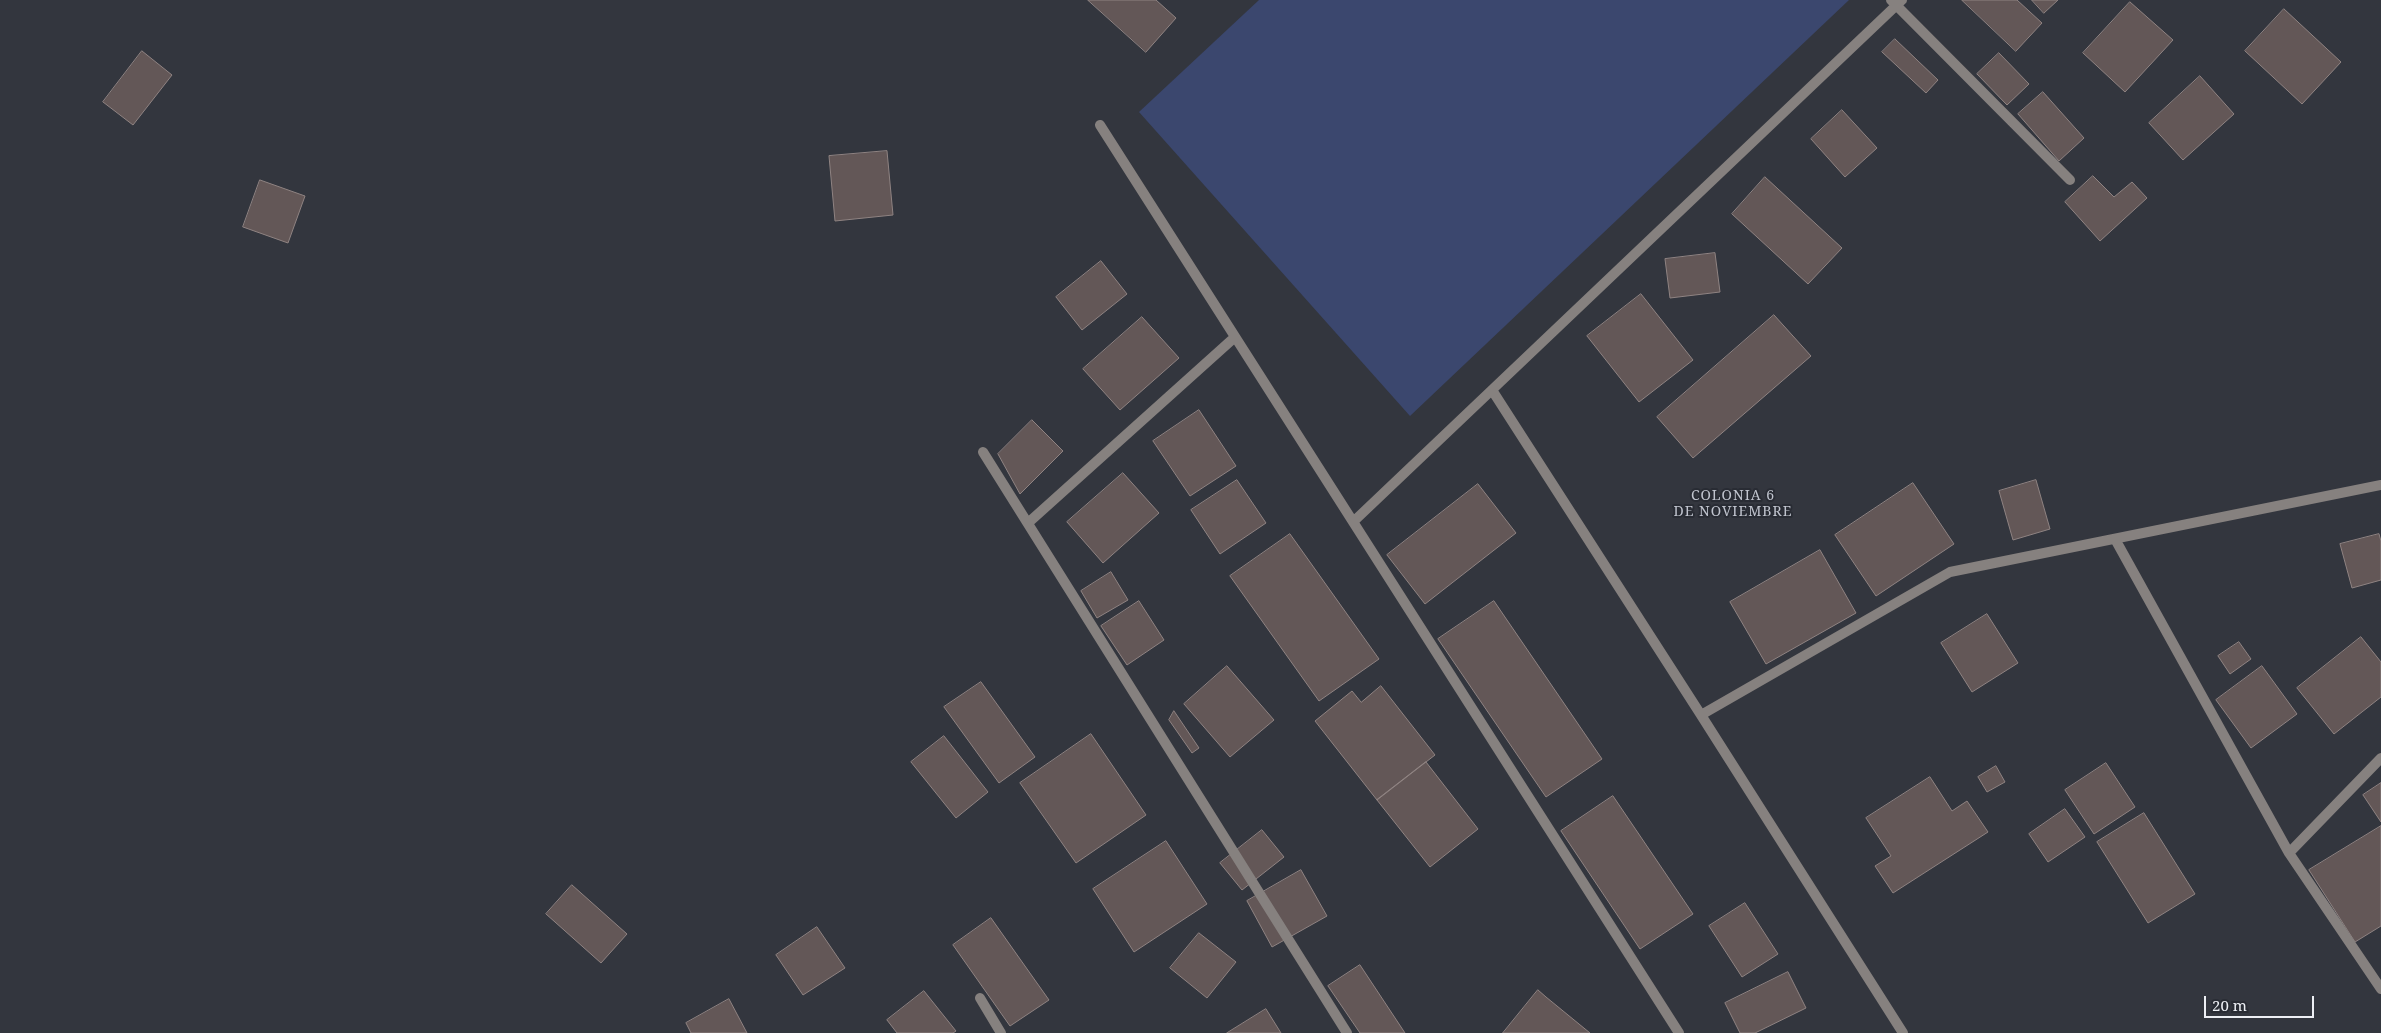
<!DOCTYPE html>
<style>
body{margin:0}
#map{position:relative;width:2381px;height:1033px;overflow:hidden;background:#33363e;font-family:"Noto Serif",serif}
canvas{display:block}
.scale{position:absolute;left:2204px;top:996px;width:110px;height:22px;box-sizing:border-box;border:2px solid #edeff4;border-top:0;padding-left:6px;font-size:15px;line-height:18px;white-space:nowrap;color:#edeff4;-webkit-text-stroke:4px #292c34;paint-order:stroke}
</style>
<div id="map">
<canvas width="2381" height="1033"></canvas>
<div class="scale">20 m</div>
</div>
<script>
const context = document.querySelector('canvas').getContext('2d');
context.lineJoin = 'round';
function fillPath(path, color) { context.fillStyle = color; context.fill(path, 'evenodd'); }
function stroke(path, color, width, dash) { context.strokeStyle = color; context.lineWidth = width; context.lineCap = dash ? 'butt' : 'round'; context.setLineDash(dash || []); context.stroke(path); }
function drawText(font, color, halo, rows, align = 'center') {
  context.font = font + ' "Noto Serif",serif'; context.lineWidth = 4; context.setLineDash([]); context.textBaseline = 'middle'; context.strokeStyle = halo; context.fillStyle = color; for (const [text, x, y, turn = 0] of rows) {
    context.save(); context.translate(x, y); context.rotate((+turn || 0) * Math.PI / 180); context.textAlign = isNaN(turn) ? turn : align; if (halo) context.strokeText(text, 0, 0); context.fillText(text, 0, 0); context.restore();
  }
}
fillPath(new Path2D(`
 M 1259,0 L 1849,0 L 1410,416 L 1139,112 Z`), '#3b476e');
const building = new Path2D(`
 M 1088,0 L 1156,0 L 1176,18 L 1146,52 Z
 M 1962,0 L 2017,0 L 2042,23 L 2016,51 Z
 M 2032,0 L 2058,0 L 2044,13 Z
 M 2130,2 L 2173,40 L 2125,92 L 2083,53 Z
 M 2284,9 L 2341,62 L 2302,104 L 2245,51 Z
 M 1895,39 L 1938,80 L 1926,93 L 1882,52 Z
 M 142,51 L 172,75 L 133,125 L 103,102 Z
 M 1999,53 L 2029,84 L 2007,105 L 1977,74 Z
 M 2200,76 L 2234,114 L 2183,160 L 2149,123 Z
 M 2043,92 L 2084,138 L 2059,161 L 2018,114 Z
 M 1842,110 L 1877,148 L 1845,177 L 1811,139 Z
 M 887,151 L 893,215 L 835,221 L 829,156 Z
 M 2093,176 L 2114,197 L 2132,182 L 2147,198 L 2100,241 L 2065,202 Z
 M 1765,177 L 1842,248 L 1808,284 L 1732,214 Z
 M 260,180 L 305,196 L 288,243 L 243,227 Z
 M 1715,253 L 1720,292 L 1670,298 L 1665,259 Z
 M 1101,261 L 1127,294 L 1082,330 L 1056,297 Z
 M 1641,294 L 1693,360 L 1639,402 L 1587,336 Z
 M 1774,315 L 1811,356 L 1693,458 L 1657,417 Z
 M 1142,317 L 1179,358 L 1120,410 L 1083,369 Z
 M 1199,410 L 1236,466 L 1190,496 L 1153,441 Z
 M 1032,420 L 1063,451 L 1020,494 L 998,454 Z
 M 1123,473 L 1159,513 L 1103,563 L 1067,522 Z
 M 1237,480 L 1266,523 L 1220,554 L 1191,510 Z
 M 2036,480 L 2050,529 L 2013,540 L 1999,491 Z
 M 1913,483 L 1954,544 L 1876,596 L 1835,535 Z
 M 1478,484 L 1516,533 L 1425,604 L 1387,555 Z
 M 1290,534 L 1379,659 L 1319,701 L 1230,576 Z
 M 2379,534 L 2381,541 L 2381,580 L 2352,588 L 2340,544 Z
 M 1820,550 L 1856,613 L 1766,664 L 1730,602 Z
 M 1111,572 L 1128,600 L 1097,618 L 1081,591 Z
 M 1139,601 L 1164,640 L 1127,665 L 1101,626 Z
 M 1494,601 L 1602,759 L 1546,797 L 1438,639 Z
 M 1987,614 L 2018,663 L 1972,692 L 1941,643 Z
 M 2361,637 L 2381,662 L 2381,697 L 2334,734 L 2297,688 Z
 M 2239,642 L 2251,659 L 2230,674 L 2218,656 Z
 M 1227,666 L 1274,720 L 1230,757 L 1184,704 Z
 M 2262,666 L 2297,714 L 2251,748 L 2216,700 Z
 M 981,682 L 1035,757 L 999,783 L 944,707 Z
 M 1381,686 L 1435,755 L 1377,800 L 1315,721 L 1352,691 L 1361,702 Z
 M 1174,711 L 1199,748 L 1192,753 L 1169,720 Z
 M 1091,734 L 1146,815 L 1076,863 L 1020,783 Z
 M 944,736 L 988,792 L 956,818 L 911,762 Z
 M 1426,762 L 1478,829 L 1430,867 L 1377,800 Z
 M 2106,763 L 2135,807 L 2094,834 L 2065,790 Z
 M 1996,766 L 2005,782 L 1987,792 L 1978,777 Z
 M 1930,777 L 1952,811 L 1967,801 L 1988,832 L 1893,893 L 1875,866 L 1891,856 L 1866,818 Z
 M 2381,783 L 2381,822 L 2363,795 Z
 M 1613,796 L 1693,914 L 1640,949 L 1561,831 Z
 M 2065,809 L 2085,837 L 2048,862 L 2029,834 Z
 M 2144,813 L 2195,894 L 2148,923 L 2097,842 Z
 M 2381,826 L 2381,926 L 2355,942 L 2309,870 Z
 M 1262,830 L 1284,857 L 1242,890 L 1220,863 Z
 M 1166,841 L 1207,904 L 1134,952 L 1093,889 Z
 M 1301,870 L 1327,916 L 1272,947 L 1247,901 Z
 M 572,885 L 627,934 L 601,963 L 546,914 Z
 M 1745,903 L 1778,954 L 1742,977 L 1709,926 Z
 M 991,918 L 1049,1000 L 1010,1026 L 953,945 Z
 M 817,927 L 845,968 L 803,995 L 776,955 Z
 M 1199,933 L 1236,962 L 1207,998 L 1170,968 Z
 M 1360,965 L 1405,1033 L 1360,1033 L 1328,986 Z
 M 1788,972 L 1806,1008 L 1755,1033 L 1740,1033 L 1725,1003 Z
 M 1538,990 L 1546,997 L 1590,1033 L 1503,1033 Z
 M 924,991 L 956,1031 L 953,1033 L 897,1033 L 887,1020 Z
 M 729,999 L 747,1033 L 691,1033 L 686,1023 Z
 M 1266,1009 L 1281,1033 L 1227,1033 Z`);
fillPath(building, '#635757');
stroke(building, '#8f8382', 1);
stroke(new Path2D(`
 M 1891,0 L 2070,180
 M 1100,125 L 1679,1033
 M 1492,390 L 1701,715 L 1950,572 L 2381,485
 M 983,452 L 1347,1033
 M 1353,522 L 1902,0
 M 1028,523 L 1235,337
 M 2115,539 L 2289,853
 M 1701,715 L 1903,1033
 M 2381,758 L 2289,853 L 2381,989
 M 980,998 L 1001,1033`), '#86817f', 10);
context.letterSpacing = '1px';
drawText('14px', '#c0c4ce', '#292c34', [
 ["COLONIA 6",1733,496],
 ["DE NOVIEMBRE",1733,512]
]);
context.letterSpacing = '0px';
</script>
